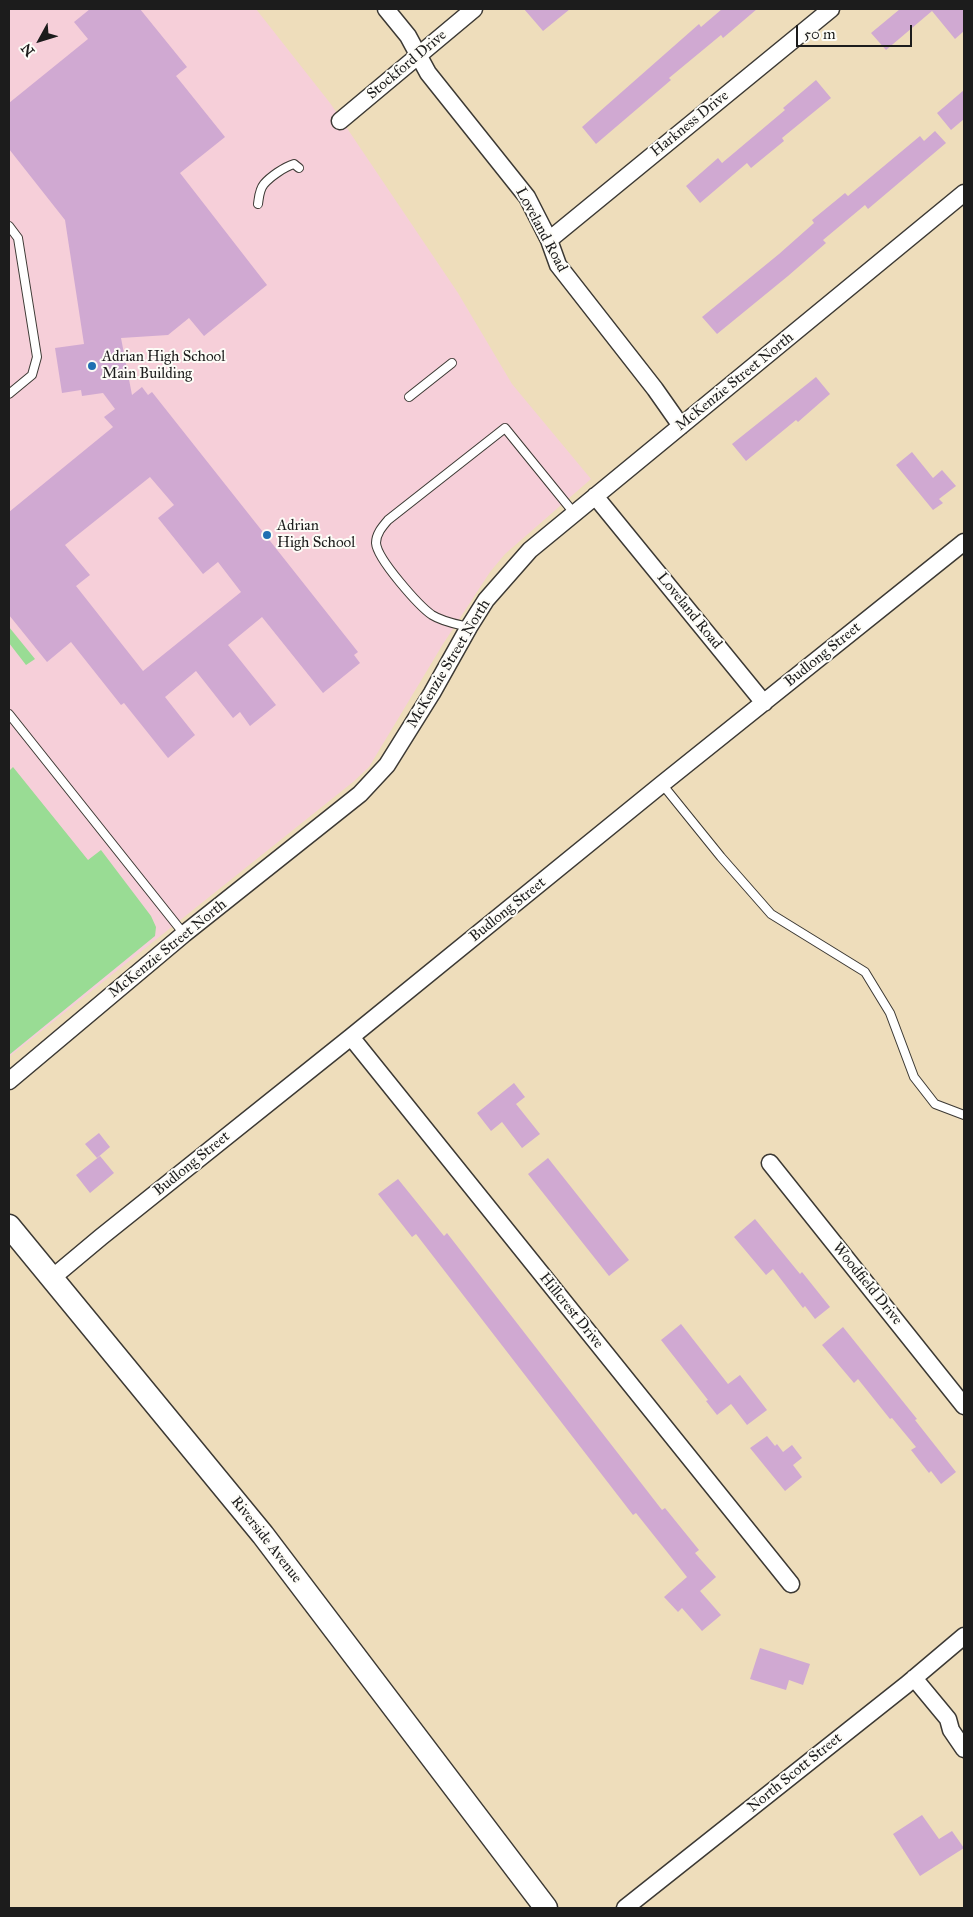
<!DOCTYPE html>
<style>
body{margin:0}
#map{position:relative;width:973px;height:1917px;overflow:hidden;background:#edb;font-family:"IM FELL Great Primer",serif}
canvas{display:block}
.frame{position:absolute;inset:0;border:10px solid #1c1c1c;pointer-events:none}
.north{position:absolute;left:15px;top:15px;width:50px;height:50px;-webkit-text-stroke:4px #fdfcf7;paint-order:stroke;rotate:231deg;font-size:14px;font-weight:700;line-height:20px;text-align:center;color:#1c1c1c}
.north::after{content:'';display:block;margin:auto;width:18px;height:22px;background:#1c1c1c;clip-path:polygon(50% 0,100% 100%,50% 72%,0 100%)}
.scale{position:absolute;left:796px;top:25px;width:116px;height:22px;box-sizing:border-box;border:2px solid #1c1c1c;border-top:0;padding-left:6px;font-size:15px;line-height:18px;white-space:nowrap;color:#1c1c1c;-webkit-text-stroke:4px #fdfcf7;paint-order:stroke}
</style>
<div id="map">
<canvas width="973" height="1917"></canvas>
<div class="frame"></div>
<div class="north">N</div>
<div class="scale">50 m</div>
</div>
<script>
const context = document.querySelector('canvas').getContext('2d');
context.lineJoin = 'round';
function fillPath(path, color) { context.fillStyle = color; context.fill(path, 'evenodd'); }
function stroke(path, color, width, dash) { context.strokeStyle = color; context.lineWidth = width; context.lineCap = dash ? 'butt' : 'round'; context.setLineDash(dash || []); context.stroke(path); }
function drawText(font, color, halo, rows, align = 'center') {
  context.font = font + ' "IM FELL Great Primer",serif'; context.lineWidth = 4; context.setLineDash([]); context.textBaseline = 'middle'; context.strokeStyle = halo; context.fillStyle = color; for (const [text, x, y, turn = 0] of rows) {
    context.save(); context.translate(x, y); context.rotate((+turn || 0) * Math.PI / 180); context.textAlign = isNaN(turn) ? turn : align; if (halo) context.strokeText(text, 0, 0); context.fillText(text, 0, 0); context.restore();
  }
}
fillPath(new Path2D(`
 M 9,9 L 256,9 L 330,103 L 458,293 L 512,384 L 591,479 L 505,554 L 490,572 L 443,644 L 369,767 L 353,782 L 9,1057 Z`), '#f6cfd9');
fillPath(new Path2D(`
 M 9,627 L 35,659 L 26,665 L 9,643 Z
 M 13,767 L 88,860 L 101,850 L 151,916 L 156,927 L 155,936 L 9,1055 L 9,771 Z`), '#99dc94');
fillPath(new Path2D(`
 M 90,9 L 140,9 L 187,67 L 176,76 L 225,137 L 180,173 L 267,285 L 204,336 L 189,318 L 168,335 L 121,338 L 132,395 L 142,387 L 148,395 L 152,392 L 358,652 L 354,655 L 360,663 L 323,693 L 262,617 L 228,645 L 276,705 L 250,726 L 240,712 L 233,718 L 196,671 L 165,697 L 195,735 L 168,758 L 124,703 L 121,705 L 71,642 L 47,662 L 9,615 L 9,512 L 113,427 L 104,417 L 115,409 L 103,393 L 82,396 L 81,390 L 62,393 L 55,348 L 84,344 L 65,220 L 9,149 L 9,103 L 88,39 L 74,22 ZM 150,477 L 174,505 L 158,518 L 203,574 L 218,562 L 241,592 L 143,671 L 76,586 L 90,575 L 65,545 Z
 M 524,9 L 570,9 L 543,31 Z
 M 722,9 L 757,9 L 723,38 L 721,35 L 669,78 L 671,80 L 596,144 L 582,127 L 699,24 L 701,27 Z
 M 900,9 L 964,9 L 964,31 L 955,39 L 932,11 L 886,50 L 871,33 Z
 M 816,80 L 831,98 L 782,138 L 784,141 L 751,168 L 747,163 L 700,203 L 686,186 L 718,158 L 722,163 L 785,110 L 783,108 Z
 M 964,90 L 964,119 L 951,130 L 937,113 Z
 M 935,131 L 946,143 L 868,209 L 865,205 L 823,240 L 826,243 L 788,276 L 717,334 L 702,317 L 779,254 L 814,223 L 812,220 L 845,193 L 848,196 L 920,136 L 924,141 Z
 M 816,377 L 830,394 L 798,422 L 796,420 L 746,461 L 732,444 Z
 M 912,452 L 933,478 L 942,470 L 956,486 L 939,499 L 943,503 L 933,510 L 896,465 Z
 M 514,1083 L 525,1097 L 516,1104 L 540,1134 L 522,1148 L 502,1122 L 491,1131 L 477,1113 Z
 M 99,1133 L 110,1147 L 97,1158 L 85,1144 Z
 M 100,1156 L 114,1173 L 90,1193 L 76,1175 Z
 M 548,1158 L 629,1260 L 609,1276 L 528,1174 Z
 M 398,1179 L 444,1236 L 447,1233 L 662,1510 L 665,1508 L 699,1550 L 695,1553 L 716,1577 L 700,1591 L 721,1615 L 702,1631 L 682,1608 L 678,1612 L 664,1597 L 687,1577 L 636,1513 L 633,1515 L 416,1234 L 412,1237 L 378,1194 Z
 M 755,1219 L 800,1274 L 802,1272 L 830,1307 L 815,1319 L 805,1306 L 803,1308 L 773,1269 L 766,1275 L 734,1237 Z
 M 681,1324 L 728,1384 L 740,1375 L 767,1410 L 747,1425 L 731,1404 L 717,1415 L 706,1401 L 708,1400 L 661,1340 Z
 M 843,1327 L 917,1419 L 915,1420 L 956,1472 L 941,1484 L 931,1471 L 929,1473 L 911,1450 L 916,1447 L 892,1418 L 890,1419 L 858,1379 L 854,1383 L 822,1345 Z
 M 767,1436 L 775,1446 L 777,1444 L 783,1452 L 792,1445 L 802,1458 L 793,1465 L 802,1477 L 785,1491 L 750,1448 Z
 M 760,1648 L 810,1664 L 803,1685 L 789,1680 L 786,1690 L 750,1679 Z
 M 922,1815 L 939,1839 L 952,1831 L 964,1848 L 920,1876 L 893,1834 Z`), '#d0a9d2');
const lane = new Path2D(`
 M 258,204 C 259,198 259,190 264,184 C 270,177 284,167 294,164 L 299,168
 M 9,226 L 18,238 L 37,357 L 32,375 L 9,394
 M 409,397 L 452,363
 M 469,627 C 456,624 443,622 432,615 C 419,606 377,559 376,543 C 376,534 382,527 388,520 L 505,428 L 574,513
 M 9,714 L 184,934
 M 662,784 L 721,857 L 771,914 L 865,972 L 890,1013 L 914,1077 L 935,1104 L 964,1115`);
const street = new Path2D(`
 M 386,9 L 408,36 L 428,73 L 527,197 L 549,240 L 558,265 L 655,389 L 681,426
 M 340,121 L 474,9
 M 549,240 L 831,9
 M 595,496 L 764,703
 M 351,1037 L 791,1584
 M 9,1081 L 184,934 L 360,794 L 387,765 L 432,693 L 469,627 L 486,600 L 530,550 L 964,193
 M 770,1163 L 964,1406
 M 52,1278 L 101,1237 L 351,1037 L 662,784 L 964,542
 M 914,1678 L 948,1719 L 951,1730 L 964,1749
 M 625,1908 L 906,1685 L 964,1636`);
const secondary = new Path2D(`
 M 9,1226 L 263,1535 L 546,1908`);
stroke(lane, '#3c3934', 10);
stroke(street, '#3c3934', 19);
stroke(secondary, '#3c3934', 25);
stroke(lane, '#fff', 8);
stroke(street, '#fff', 16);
stroke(secondary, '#fff', 22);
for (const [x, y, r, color] of [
 [92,366,5,"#1f6fb2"],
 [267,535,5,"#1f6fb2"]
]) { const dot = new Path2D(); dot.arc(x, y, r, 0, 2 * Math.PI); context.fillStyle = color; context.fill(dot); stroke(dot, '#fdfcf7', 2); }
drawText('15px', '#1c1c1c', '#fdfcf7', [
 ["Stockford Drive",407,65,-40],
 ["Harkness Drive",690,124,-39],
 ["Loveland Road",541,230,62],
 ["McKenzie Street North",735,382,-39],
 ["Loveland Road",689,611,51],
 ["Budlong Street",823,655,-39],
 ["McKenzie Street North",449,664,-59],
 ["Budlong Street",508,910,-39],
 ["McKenzie Street North",168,949,-39],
 ["Budlong Street",192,1164,-39],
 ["Woodfield Drive",867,1284,51],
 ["Hillcrest Drive",571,1311,51],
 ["Riverside Avenue",266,1540,52],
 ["North Scott Street",795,1773,-39]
]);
drawText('15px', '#1c1c1c', '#fdfcf7', [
 ["Adrian High School",102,357],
 ["Main Building",102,374],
 ["Adrian",277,526],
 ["High School",277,543]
], 'left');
</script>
